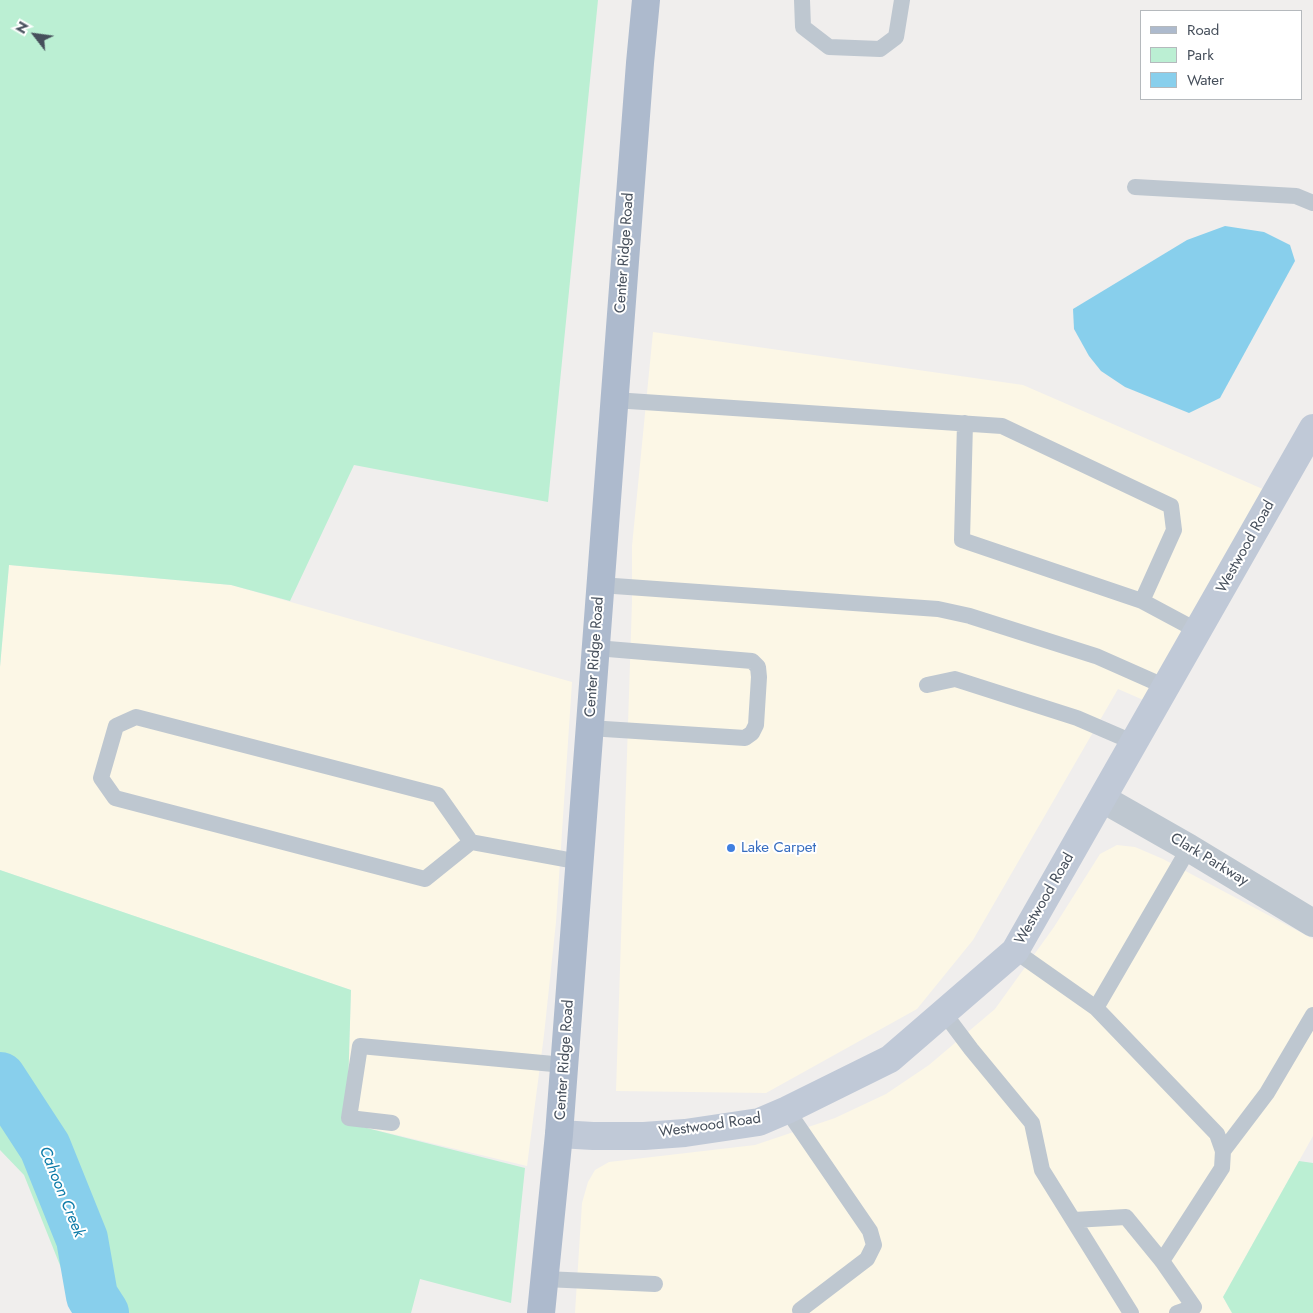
<!DOCTYPE html>
<style>
body{margin:0}
#map{position:relative;width:1313px;height:1313px;overflow:hidden;background:#f0eeed;font-family:Jost,sans-serif}
canvas{display:block}
.legend{position:absolute;left:1140px;top:10px;width:162px;height:90px;box-sizing:border-box;background:#fff;border:1px solid #b5b9bd;margin:0;padding:6px 9px;list-style:none;font-size:15px;color:#464f5b}
.legend li{display:flex;align-items:center;gap:10px;height:25px}
.legend b{width:25px;border:1px solid #b5b9bd}
.north{position:absolute;left:10px;top:10px;width:50px;height:50px;-webkit-text-stroke:4px #fff;paint-order:stroke;rotate:300deg;font-size:14px;font-weight:700;line-height:20px;text-align:center;color:#464f5b}
.north::after{content:'';display:block;margin:auto;width:18px;height:22px;background:#464f5b;clip-path:polygon(50% 0,100% 100%,50% 72%,0 100%)}
</style>
<div id="map">
<canvas width="1313" height="1313"></canvas>
<ul class="legend">
<li><b style="height:6px;background:#adbacd"></b>Road</li>
<li><b style="height:14px;background:#bbefd3"></b>Park</li>
<li><b style="height:14px;background:#88cfec"></b>Water</li>
</ul>
<div class="north">N</div>
</div>
<script>
const context = document.querySelector('canvas').getContext('2d');
context.lineJoin = 'round';
function fillPath(path, color) { context.fillStyle = color; context.fill(path, 'evenodd'); }
function stroke(path, color, width, dash) { context.strokeStyle = color; context.lineWidth = width; context.lineCap = dash ? 'butt' : 'round'; context.setLineDash(dash || []); context.stroke(path); }
function drawText(font, color, halo, rows, align = 'center') {
  context.font = font + ' Jost,sans-serif'; context.lineWidth = 4; context.setLineDash([]); context.textBaseline = 'middle'; context.strokeStyle = halo; context.fillStyle = color; for (const [text, x, y, turn = 0] of rows) {
    context.save(); context.translate(x, y); context.rotate((+turn || 0) * Math.PI / 180); context.textAlign = isNaN(turn) ? turn : align; if (halo) context.strokeText(text, 0, 0); context.fillText(text, 0, 0); context.restore();
  }
}
fillPath(new Path2D(`
 M 653,332 L 1023,385 L 1265,490 L 1148,702 L 1118,689 L 973,940 L 917,1009 L 766,1093 L 616,1091 L 632,602 L 632,546 Z
 M 9,565 L 231,585 L 572,682 L 556,922 L 544,1035 L 527,1166 L 347,1123 L 351,990 L 0,870 L 0,667 Z
 M 1117,845 L 1135,847 L 1163,859 L 1313,939 L 1313,1136 L 1223,1297 L 1232,1313 L 575,1313 L 582,1203 L 588,1182 L 595,1170 L 609,1162 L 755,1145 L 835,1118 L 886,1094 L 929,1065 L 995,1009 L 1054,927 L 1100,854 Z`), '#fcf7e6');
fillPath(new Path2D(`
 M 0,0 L 598,0 L 548,502 L 354,465 L 290,601 L 231,585 L 9,565 L 0,667 Z
 M 0,870 L 351,990 L 347,1123 L 525,1168 L 511,1303 L 420,1279 L 411,1313 L 79,1313 L 24,1175 L 0,1150 Z
 M 1299,1161 L 1313,1163 L 1313,1313 L 1232,1313 L 1223,1297 Z`), '#bbefd3');
fillPath(new Path2D(`
 M 1225,226 L 1264,232 L 1290,245 L 1295,261 L 1220,398 L 1189,413 L 1125,387 L 1101,371 L 1089,356 L 1074,329 L 1073,309 L 1187,240 Z`), '#88cfec');
stroke(new Path2D(`
 M 0,1078 L 45,1147 L 82,1239 L 92,1296 L 103,1313`), '#88cfec', 52);
stroke(new Path2D(`
 M 802,0 L 803,27 L 829,47 L 880,49 L 896,37 L 902,0
 M 1135,187 L 1296,196 L 1313,203
 M 614,400 L 1002,426 L 1171,506 L 1174,530 L 1142,601 L 1198,631
 M 965,423 L 962,540 L 1142,601
 M 600,585 L 938,609 L 970,616 L 1096,656 L 1166,687
 M 927,685 L 955,679 L 1077,718 L 1135,743
 M 589,728 L 745,738 L 752,733 L 756,725 L 759,677 L 758,667 L 752,661 L 596,648
 M 471,842 L 438,795 L 136,717 L 116,726 L 101,778 L 115,798 L 425,879 L 471,842 L 580,862
 M 1015,951 L 1096,1008 L 1217,1134 L 1223,1151 L 1222,1168 L 1162,1261
 M 1096,1008 L 1189,848
 M 944,1013 L 971,1049 L 1032,1123 L 1042,1170 L 1131,1313
 M 787,1110 L 870,1231 L 874,1245 L 867,1259 L 800,1310
 M 392,1123 L 349,1118 L 360,1046 L 564,1065
 M 1223,1151 L 1267,1093 L 1313,1015
 M 1074,1220 L 1126,1217 L 1162,1261 L 1194,1307 L 1177,1313
 M 545,1279 L 655,1284`), '#bec7d0', 16);
stroke(new Path2D(`
 M 1103,799 L 1189,848 L 1313,923`), '#bec7d0', 28);
stroke(new Path2D(`
 M 559,1134 L 593,1136 L 644,1136 L 685,1133 L 759,1122 L 787,1110 L 890,1059 L 1015,951 L 1313,428`), '#c0c9d7', 28);
stroke(new Path2D(`
 M 541,1313 L 559,1134 L 640,63 L 646,0`), '#adbacd', 28);
for (const [x, y, r, color] of [
 [731,848,5,"#3f7fe0"]
]) { const dot = new Path2D(); dot.arc(x, y, r, 0, 2 * Math.PI); context.fillStyle = color; context.fill(dot); stroke(dot, '#fff', 2); }
drawText('15px', '#464f5b', '#fff', [
 ["Center Ridge Road",625,253,-86],
 ["Westwood Road",1246,547,-61],
 ["Center Ridge Road",595,657,-86],
 ["Clark Parkway",1209,860,31],
 ["Westwood Road",1045,899,-60],
 ["Center Ridge Road",565,1060,-86],
 ["Westwood Road",710,1126,-8]
]);
drawText('15px', '#366cbe', '#fff', [
 ["Lake Carpet",741,848]
], 'left');
drawText('italic 16px', '#0c7ba8', '#fff', [
 ["Cahoon Creek",61,1192,68]
]);
</script>
